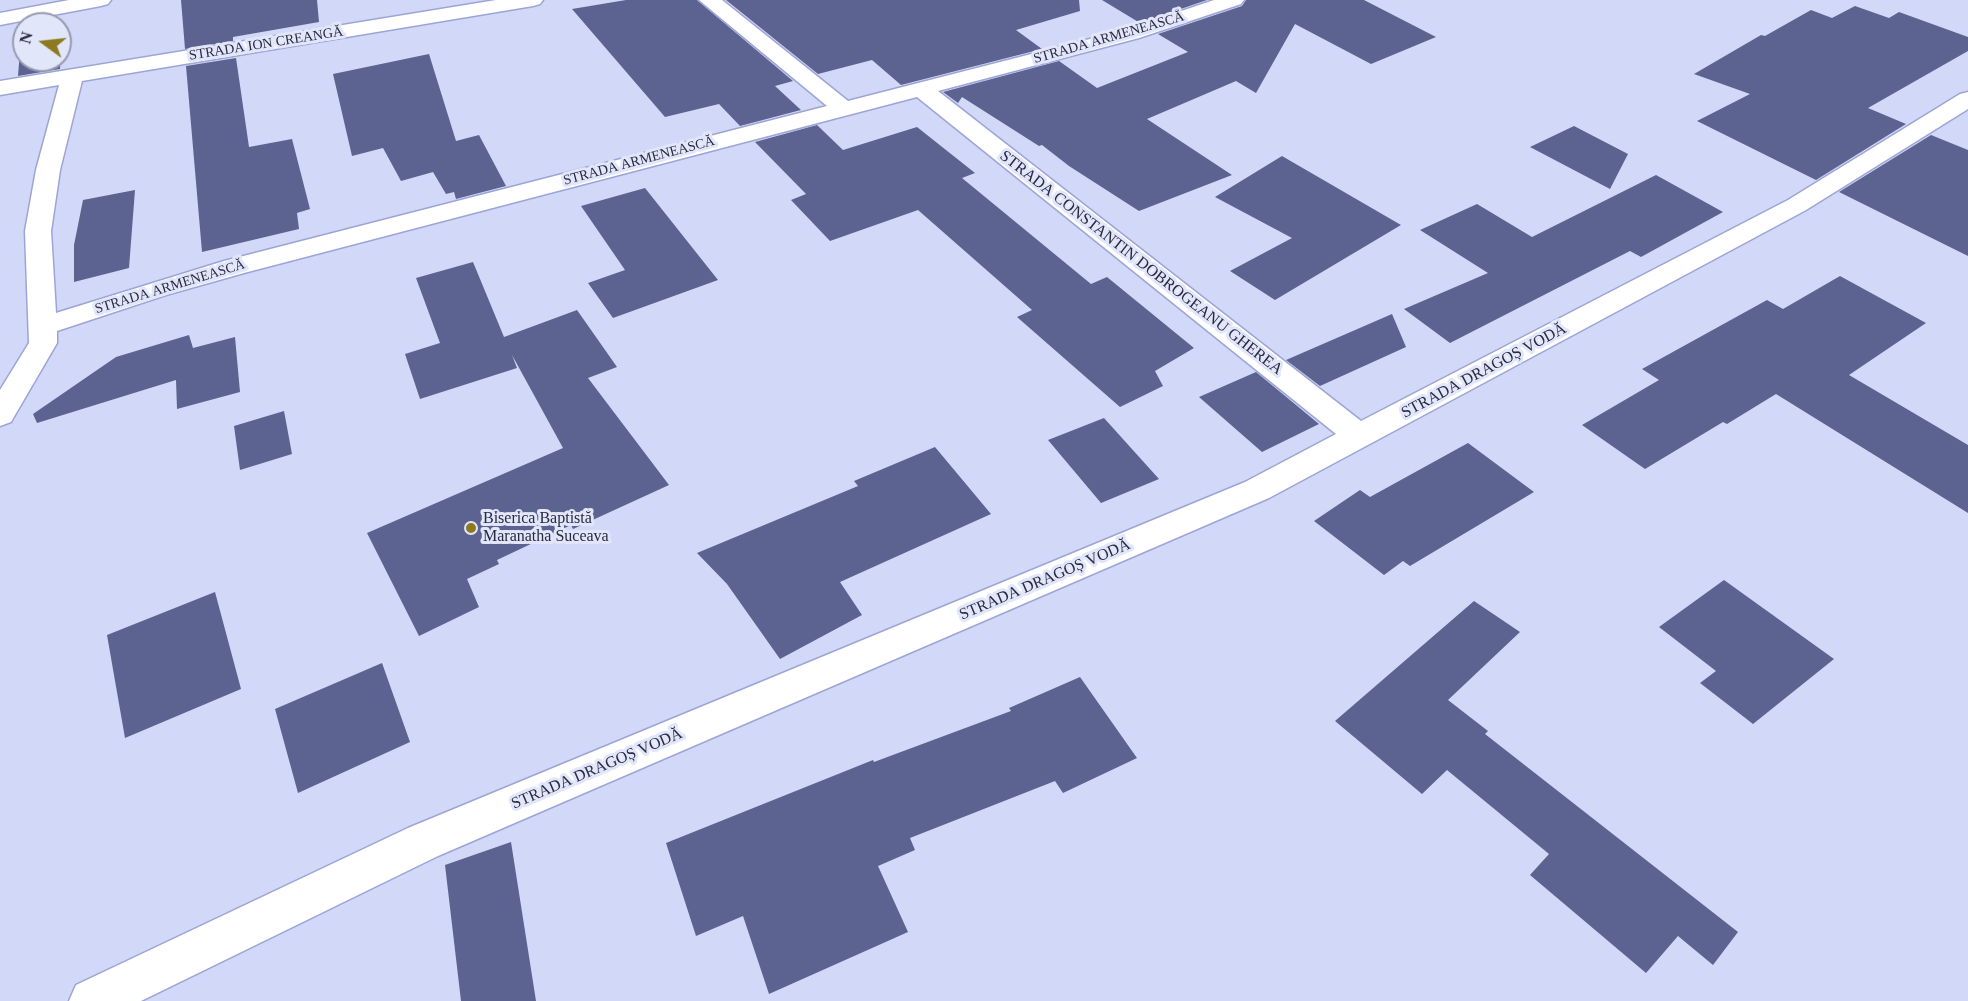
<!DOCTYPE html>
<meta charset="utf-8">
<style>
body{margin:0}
#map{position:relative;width:1968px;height:1001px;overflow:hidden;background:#d2d8f7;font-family:Georgia,serif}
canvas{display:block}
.north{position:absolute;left:12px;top:12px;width:60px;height:60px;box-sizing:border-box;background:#e2e6fb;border:2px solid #989bb0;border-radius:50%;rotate:285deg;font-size:16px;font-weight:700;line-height:24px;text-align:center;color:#282b3f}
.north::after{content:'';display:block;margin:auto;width:21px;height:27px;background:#8d7a1f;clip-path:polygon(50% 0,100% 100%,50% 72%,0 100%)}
</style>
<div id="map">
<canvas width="1968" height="1001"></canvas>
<div class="north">N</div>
</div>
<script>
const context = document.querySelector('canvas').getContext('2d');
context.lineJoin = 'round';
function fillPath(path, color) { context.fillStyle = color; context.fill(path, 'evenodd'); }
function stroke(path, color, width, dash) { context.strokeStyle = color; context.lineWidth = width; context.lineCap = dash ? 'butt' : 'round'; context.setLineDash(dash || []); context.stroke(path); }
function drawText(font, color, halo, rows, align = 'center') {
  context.font = font + ' Georgia,serif'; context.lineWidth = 6; context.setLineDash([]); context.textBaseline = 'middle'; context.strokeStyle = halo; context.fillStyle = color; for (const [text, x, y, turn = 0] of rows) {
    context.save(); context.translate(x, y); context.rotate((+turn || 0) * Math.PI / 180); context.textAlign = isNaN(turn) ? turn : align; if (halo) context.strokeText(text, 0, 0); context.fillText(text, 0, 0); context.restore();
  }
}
fillPath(new Path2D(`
 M 181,0 L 317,0 L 319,22 L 233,37 L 233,41 L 185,49 Z
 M 626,0 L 697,0 L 793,81 L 775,86 L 801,110 L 740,126 L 719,104 L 665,117 L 572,9 Z
 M 726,0 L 1079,0 L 1080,11 L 1016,30 L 1042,49 L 901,85 L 872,60 L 818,74 Z
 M 1102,0 L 1207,0 L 1140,23 Z
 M 1246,0 L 1364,0 L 1436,37 L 1371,64 L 1295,24 L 1256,93 L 1236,81 L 1147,119 L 1232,175 L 1139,211 L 1069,166 L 1042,145 L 1039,146 L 962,97 L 958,103 L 943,92 L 1059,61 L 1097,88 L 1188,52 L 1158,34 L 1242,6 Z
 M 1855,6 L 1889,18 L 1899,12 L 1968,37 L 1968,51 L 1868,108 L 1906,124 L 1816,180 L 1697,121 L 1750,94 L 1694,74 L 1761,35 L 1765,36 L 1811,10 L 1832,18 Z
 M 61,30 L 60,69 L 18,76 L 21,38 L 24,37 L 24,60 L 60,60 Z
 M 429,54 L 456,141 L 479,135 L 506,186 L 456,199 L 454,192 L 446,194 L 433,172 L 401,181 L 383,148 L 352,156 L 333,74 Z
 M 236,58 L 249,147 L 292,139 L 310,209 L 297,213 L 299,229 L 202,252 L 186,66 Z
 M 817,125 L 843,150 L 917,127 L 975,173 L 962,178 L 1091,284 L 1107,277 L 1194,348 L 1155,371 L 1163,386 L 1120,407 L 1017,317 L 1032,310 L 918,210 L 830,241 L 791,200 L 806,194 L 755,142 Z
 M 1574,126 L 1628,154 L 1610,189 L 1530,147 Z
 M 1931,135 L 1968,150 L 1968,256 L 1839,192 Z
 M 1282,156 L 1401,225 L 1275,300 L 1230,271 L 1292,238 L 1215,197 Z
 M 1656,175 L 1723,212 L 1641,257 L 1630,251 L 1450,343 L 1404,309 L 1488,273 L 1420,230 L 1477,204 L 1532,237 Z
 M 645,188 L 718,280 L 613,318 L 588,283 L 625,270 L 581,206 Z
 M 135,190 L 129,268 L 74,282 L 74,245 L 83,200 Z
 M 473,262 L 504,337 L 577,310 L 617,367 L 588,378 L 669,485 L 573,529 L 571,525 L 497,560 L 499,564 L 467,579 L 479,607 L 419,636 L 367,533 L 563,448 L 512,355 L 517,368 L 420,399 L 405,354 L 440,343 L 416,278 Z
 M 1840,276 L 1926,323 L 1849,375 L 1968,445 L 1968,513 L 1776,394 L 1727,424 L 1723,422 L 1645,469 L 1582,425 L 1659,380 L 1642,369 L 1767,300 L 1783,309 Z
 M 1392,314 L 1406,347 L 1320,386 L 1286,360 Z
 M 189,335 L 193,348 L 235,337 L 240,392 L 177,409 L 176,380 L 37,423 L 33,414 L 116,357 Z
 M 1256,372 L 1290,400 L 1319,424 L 1262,452 L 1199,397 Z
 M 284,411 L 292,454 L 240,470 L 234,426 Z
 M 1104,418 L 1159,479 L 1101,503 L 1048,440 Z
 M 1468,443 L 1534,492 L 1410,566 L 1403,561 L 1384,575 L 1314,521 L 1360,490 L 1370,497 Z
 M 935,447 L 991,514 L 840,582 L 862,615 L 780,659 L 727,584 L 697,553 L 858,486 L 854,481 Z
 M 1724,580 L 1834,659 L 1753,724 L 1700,683 L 1716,671 L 1659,627 Z
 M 215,592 L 241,689 L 125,738 L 107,635 Z
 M 1474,601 L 1520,632 L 1448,700 L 1488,731 L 1485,734 L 1738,932 L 1713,965 L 1678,936 L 1646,973 L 1530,875 L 1549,854 L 1447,770 L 1422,794 L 1335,721 Z
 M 382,663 L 410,742 L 298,793 L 275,709 Z
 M 1080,677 L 1137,758 L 1063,793 L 1055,781 L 910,838 L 915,850 L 878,866 L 908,932 L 769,994 L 743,916 L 696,936 L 666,843 L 873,760 L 874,762 L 1011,711 L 1009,708 Z
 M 511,842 L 536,1001 L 461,1001 L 445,865 Z`), '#5c6390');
const street = new Path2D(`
 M 69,0 L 111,0 L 108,4 L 101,6 L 0,25 L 0,13 Z
 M 496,0 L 543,0 L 540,4 L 533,6 L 82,81 L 60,170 L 51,231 L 56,313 L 224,261 L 827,106 L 699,0 L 722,0 L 848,101 L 1125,30 L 1214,0 L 1244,0 L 1241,4 L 1139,38 L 938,91 L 1361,421 L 1788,200 L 1960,94 L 1968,92 L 1968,109 L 1806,210 L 1269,498 L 438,856 L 141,1001 L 69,1001 L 76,985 L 408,828 L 1245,482 L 1336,434 L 917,97 L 244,273 L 166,295 L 57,331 L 57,343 L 15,415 L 11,422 L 0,426 L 0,390 L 29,343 L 25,231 L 36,170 L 59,85 L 0,95 L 0,81 Z`);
stroke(street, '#9ca5d6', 3);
fillPath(street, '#fff');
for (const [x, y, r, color] of [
 [471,528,6,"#8d7a1f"]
]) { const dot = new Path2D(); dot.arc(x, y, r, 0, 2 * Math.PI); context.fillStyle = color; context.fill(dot); stroke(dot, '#e2e6fb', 2); }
drawText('14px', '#282b3f', '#e2e6fb', [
 ["STRADA ARMENEASCĂ",1109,38,-16],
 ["STRADA ION CREANGĂ",266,44,-9],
 ["STRADA ARMENEASCĂ",639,161,-15],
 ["STRADA ARMENEASCĂ",170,287,-17]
]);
drawText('16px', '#282b3f', '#e2e6fb', [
 ["STRADA CONSTANTIN DOBROGEANU GHEREA",1141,263,38],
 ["STRADA DRAGOȘ VODĂ",1484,371,-28],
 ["STRADA DRAGOȘ VODĂ",1045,580,-23],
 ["STRADA DRAGOȘ VODĂ",597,769,-23]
]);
drawText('16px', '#282b3f', '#e2e6fb', [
 ["Biserica Baptistă",483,519],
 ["Maranatha Suceava",483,537]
], 'left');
</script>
